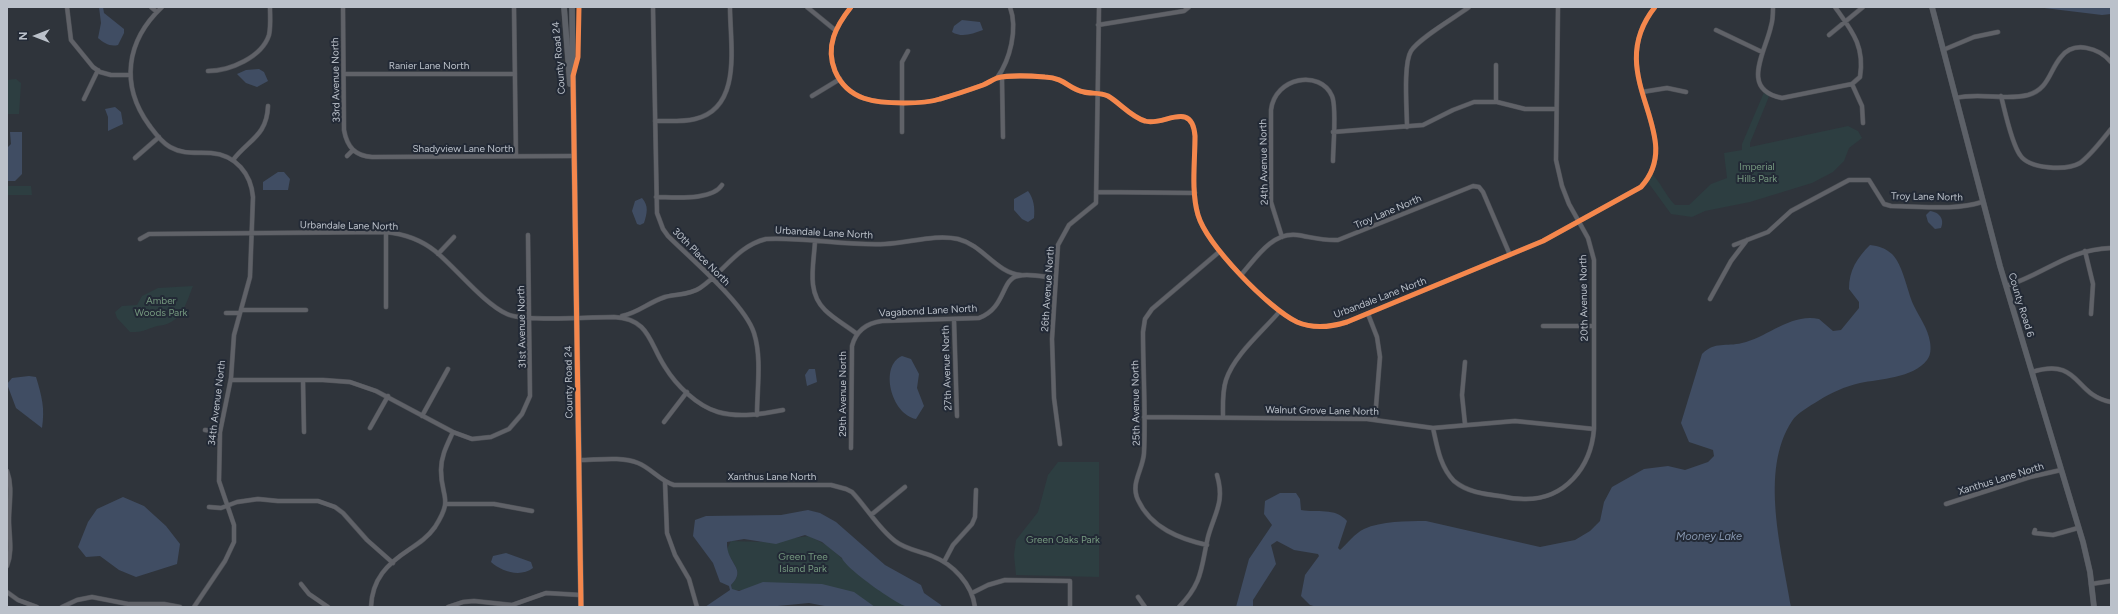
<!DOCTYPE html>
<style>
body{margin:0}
#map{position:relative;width:2118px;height:614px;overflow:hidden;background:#2f343b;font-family:Figtree,sans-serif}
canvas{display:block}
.frame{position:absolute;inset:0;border:8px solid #bbc1ca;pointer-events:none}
.north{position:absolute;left:16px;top:16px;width:40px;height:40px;-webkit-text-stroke:3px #232a36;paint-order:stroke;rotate:270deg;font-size:11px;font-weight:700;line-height:16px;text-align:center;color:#bbc1ca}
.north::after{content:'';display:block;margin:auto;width:14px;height:18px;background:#bbc1ca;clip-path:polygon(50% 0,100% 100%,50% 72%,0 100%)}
</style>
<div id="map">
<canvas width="2118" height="614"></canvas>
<div class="frame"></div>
<div class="north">N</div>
</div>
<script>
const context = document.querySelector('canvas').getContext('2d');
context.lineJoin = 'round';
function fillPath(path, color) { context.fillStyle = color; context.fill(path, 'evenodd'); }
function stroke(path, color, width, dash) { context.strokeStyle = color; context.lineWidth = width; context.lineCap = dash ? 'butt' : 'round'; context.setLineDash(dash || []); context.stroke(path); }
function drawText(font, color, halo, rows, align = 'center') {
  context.font = font + ' Figtree,sans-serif'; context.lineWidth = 4; context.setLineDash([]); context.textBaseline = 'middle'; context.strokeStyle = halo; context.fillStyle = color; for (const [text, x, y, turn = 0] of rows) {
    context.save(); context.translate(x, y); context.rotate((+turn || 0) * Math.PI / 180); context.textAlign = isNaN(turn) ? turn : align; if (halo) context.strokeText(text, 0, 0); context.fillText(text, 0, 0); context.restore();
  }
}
fillPath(new Path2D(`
 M 16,79 L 21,83 L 19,114 L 7,114 L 7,80 Z
 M 1765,90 L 1770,94 L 1750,143 L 1750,147 L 1848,126 L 1858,131 L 1862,138 L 1849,148 L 1844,161 L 1833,172 L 1812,183 L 1750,202 L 1705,211 L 1692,217 L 1671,214 L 1647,181 L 1651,173 C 1661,182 1665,195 1675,205 L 1689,205 L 1711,184 L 1727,178 L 1724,153 L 1742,150 L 1742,144 Z
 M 7,186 L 31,186 L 32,195 L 7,195 Z
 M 193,286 C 187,301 183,318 167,324 C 163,326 158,325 154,327 C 142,331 143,332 130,332 L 117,318 L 115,312 L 122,306 L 137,305 L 142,296 L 158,288 Z
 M 1058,462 L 1099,462 L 1099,577 L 1016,575 L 1014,555 L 1016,540 L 1038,512 L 1048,475 Z
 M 809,536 L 828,546 L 870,584 L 907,607 L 864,607 L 747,590 L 732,590 L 731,585 C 746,570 731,565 727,549 L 731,541 L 763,542 Z`), '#2d3e41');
fillPath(new Path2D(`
 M 99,7 L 103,7 L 104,13 L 124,29 L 124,33 L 118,45 C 110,47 104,43 98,38 L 101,23 Z
 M 2036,7 L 2111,7 L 2111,14 L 2102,15 Z
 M 962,20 L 980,22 L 983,30 C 972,34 962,38 952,32 L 954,26 Z
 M 259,69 L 264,72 L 268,81 L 257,87 L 246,83 L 237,74 L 246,70 Z
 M 115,107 L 121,112 L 123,124 L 108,131 L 108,117 L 105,109 Z
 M 10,132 L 22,132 L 22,174 L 15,181 L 7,181 L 7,148 L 11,144 Z
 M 278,172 L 284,172 L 290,179 L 288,190 L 263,190 L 263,182 Z
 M 1028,191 C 1034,199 1035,208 1034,218 L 1028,222 L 1022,219 L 1014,210 L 1014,199 Z
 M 642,198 C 649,206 647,213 644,223 L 640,225 L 637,224 L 632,211 L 635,201 Z
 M 1930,211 C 1939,212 1945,219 1941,228 L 1935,229 L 1928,222 L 1926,215 Z
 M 1870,245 C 1879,246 1885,248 1892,254 C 1903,265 1907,290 1913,304 C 1919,317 1928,328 1930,342 C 1931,348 1931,355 1927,360 C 1913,378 1880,379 1860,383 C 1844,387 1832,392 1818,401 C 1810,406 1797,413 1792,421 C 1759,471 1782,551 1791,607 L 1317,607 L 1310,605 L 1301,596 L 1305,575 L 1319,556 L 1318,554 L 1294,550 L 1277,541 L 1271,545 L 1276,564 L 1253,600 L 1253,607 L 1236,607 L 1249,559 L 1272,525 L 1264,514 L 1265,501 L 1280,493 L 1296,493 L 1300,499 L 1301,510 C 1317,513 1335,507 1347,521 L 1338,548 L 1340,550 C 1347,544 1355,533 1364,529 C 1381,521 1407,521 1426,521 L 1540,547 L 1575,540 L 1590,531 L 1600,521 L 1604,502 L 1612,487 L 1644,469 L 1668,466 L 1685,470 L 1708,462 L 1714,456 L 1713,450 L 1689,442 L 1681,423 L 1702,354 C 1715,341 1726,347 1742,343 C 1767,338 1790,313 1819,319 L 1833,331 L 1841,330 L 1859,308 L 1859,302 L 1849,289 C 1849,270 1857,258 1870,245 Z
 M 902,356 L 911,359 L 919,374 L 917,388 L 924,406 L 916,419 C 891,414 879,366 902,356 Z
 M 809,369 L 815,369 L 817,382 L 807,386 L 805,375 Z
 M 29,376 L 36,377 C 42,397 45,408 42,428 L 16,408 L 7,384 L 12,378 Z
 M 123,497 L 144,506 L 166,526 L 180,544 L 177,564 L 136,577 L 119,570 L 100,556 L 86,557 L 78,547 L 88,522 L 97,509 Z
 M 808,510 L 820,513 L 836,522 L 885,565 L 921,585 L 924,593 L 941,605 L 942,607 C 931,607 918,609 908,607 C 897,605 844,567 842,558 L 822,542 L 805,535 L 776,544 L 744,539 L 727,542 C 726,564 748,568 731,585 L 732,589 L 739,591 L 763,582 L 822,584 L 854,592 L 875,607 L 830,607 L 809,603 L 767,607 L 705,607 L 730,590 L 729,586 L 720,582 L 713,563 L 693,536 L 695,520 L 706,516 L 781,515 Z
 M 506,553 L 531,562 L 533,568 C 520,578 501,571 491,562 L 493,556 Z`), '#404d63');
const street = new Path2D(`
 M 67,7 L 71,40 L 93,67 L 100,72 L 111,75 L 130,75
 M 151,7 L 157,12
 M 162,7 C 126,41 120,85 149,125 C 155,133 161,142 170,147 C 184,155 196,152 211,153 C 236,155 251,174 253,197 L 250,277 L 234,335 L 231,378 L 220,432 L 219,481 L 234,525 L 234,542 L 225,561 L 194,607
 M 343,7 L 344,130 C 347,147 355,156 372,157 L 574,156
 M 514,7 L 516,156
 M 653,7 L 657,213 L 663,229 L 668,236 C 691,259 745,304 754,333 C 762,358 757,389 757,415
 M 807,7 L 835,30
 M 851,7 C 836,26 825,46 835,71 C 848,101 876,103 904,103 C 916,103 928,103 940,99 C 954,95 969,90 983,85 C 988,83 992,80 997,78 C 1008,75 1033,76 1045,77 C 1066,78 1068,89 1084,92 C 1091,94 1100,92 1108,96 C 1120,103 1131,117 1145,121 C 1163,127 1192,99 1195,136 C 1195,162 1191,191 1198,215 C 1207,245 1269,309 1297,322 C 1313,329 1331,327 1347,322 L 1543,241 L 1641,187 C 1689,134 1600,76 1655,7
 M 1773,7 C 1773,13 1773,20 1771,26 C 1766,51 1739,90 1782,98 L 1852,84 L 1860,77 C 1865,46 1852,31 1835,7
 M 1098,25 L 1184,11 L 1189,7
 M 1716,30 L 1762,52
 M 1829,35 L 1863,7
 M 1943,50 L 1974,37 L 1998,32
 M 1496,65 L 1496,102
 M 208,71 C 230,71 262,57 269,35 C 271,26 270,16 270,7
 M 344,74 L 515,74
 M 997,78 C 1010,60 1018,29 1010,7
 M 1002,78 L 1003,137
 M 1852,84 L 1862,106 L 1863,123
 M 1642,92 L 1667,88 L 1686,92
 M 812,96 L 840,79
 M 2001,96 C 2005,111 2011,142 2020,155 C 2029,169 2066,171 2080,163 C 2091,155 2102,140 2111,129
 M 1956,98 C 1980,92 2005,101 2028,95 C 2049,89 2049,71 2061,57 C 2074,40 2099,48 2111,62
 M 84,99 L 98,70
 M 655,121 C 668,121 683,122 695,119 C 743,108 730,44 730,7
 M 1407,127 C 1407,110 1403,64 1411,51 C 1419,38 1456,17 1469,7
 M 902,132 L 902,62 L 908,51
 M 1333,132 L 1423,125 L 1453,110 L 1474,102 L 1497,102 L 1525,109 L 1556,109
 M 347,156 L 353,150
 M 135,158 L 159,137
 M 233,160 C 248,140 267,136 268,106
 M 1096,192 L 1195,193
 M 656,197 C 674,197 712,201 722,185
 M 386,232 L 386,307
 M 1282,237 L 1271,202 L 1271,110 C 1275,77 1320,69 1332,96 C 1337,107 1333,147 1333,161
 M 140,239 L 149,234 L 386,232 C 405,234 420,239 435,251 C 456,268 484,304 507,314 C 524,322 592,317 614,317 C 650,319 649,343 665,367 C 676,385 697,406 718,412 C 739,418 762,414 783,410
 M 815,241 C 814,264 806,292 825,310 C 834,319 847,326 857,334
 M 1734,245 L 1768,232 L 1791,211 L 1849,180 L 1869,180 L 1884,204 L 1891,206 C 1920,206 1954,211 1982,202
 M 2085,251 L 2093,284 L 2091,314
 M 438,254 L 454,237
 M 1241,275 C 1256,258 1272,232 1297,235 C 1311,237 1323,241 1338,240 L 1473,186 L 1479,187 L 1483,192 L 1510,255
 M 2006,286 C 2046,274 2065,250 2111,248
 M 1710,299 L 1731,261 L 1747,240
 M 241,310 L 306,310
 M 226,313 L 240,313
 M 1368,314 L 1377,337 L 1380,357 L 1375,419
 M 622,316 C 638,313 649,302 665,297 C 676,294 690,295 700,288 C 724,272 737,246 766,239 C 806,237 846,246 885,244 C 909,243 935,234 958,239 C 983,245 996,273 1021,275
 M 954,319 L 957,416
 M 1543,326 L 1594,326
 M 1465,362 L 1462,395 L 1465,424
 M 2032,372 C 2081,357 2073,395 2111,402
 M 231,380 L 323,380 L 350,382 L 376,391 L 453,432 L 472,439 L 491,437 L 509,429 L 522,414 L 530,396 L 528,235
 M 303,380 L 304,432
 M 422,416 L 448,369
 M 1144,417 L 1367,419 L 1433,428 L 1515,421 L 1594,429
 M 1223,417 C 1223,405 1222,392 1226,380 C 1234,355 1263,331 1280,311
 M 664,422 L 687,392
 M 370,428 L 388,396
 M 1433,428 C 1437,446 1440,467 1454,481 C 1467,492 1484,494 1500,496 C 1508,498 1516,499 1524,499 C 1565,500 1591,467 1594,429 L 1594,260 L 1588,238 L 1569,204 L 1562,186 L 1556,160 L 1558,7
 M 205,430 L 220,432
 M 1060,444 L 1054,398 L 1052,339 L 1058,245 L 1069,225 L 1096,203 L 1099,7
 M 851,448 L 852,346 C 856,331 867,323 882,321 L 979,318 C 1006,308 1001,279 1018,276 C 1029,273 1044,277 1055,278
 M 579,460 C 597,460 621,456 638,463 C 651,468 660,481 674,485 L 831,485 L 846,489 L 852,492 C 867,508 878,528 895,541 C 905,549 919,551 932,556 C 953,564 972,584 975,607
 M 7,471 C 13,487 9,503 9,520 C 9,536 13,551 7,566
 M 665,482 L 667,533 L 675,555 L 689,579 L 697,607
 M 446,504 L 494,504 L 532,511
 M 1946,504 L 2030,477 L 2061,470
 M 209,507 L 221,508 L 237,502 L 258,499 L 278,501 L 318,501 L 335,507 L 343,513 L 367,540 L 393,563
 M 871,515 L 905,487
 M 2035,530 L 2034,533 L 2053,535 L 2078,528
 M 1207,545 C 1180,539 1151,528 1138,500 C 1130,483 1143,470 1144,453 C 1146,413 1143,372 1143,332 L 1145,319 L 1152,309 L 1219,252
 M 944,562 L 953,545 L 972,524 L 975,517 L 976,490
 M 301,584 L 309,594 L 328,607
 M 2091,584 L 2111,581
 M 7,592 L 18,600 L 37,607
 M 972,593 L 988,585 L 1005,580 L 1070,581 L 1070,607
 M 1138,597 L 1145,607
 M 62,607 L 77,600 L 92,597 L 128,604 L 164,604 L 180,607
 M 371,607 C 372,579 387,564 410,549 C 419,543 428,537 435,527 C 454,497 441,499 441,470 C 441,456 447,445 453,432
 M 448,607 L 463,602 L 474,601 L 512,605 L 546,593 L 581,595
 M 1179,607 C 1203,583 1201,567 1208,537 C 1215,512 1225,502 1217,475`);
const secondary = new Path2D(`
 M 564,7 L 570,84
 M 572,7 L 581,607
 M 1932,7 L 2000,266 L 2083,542 L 2090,572 L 2094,607`);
stroke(street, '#4d5056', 5);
stroke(secondary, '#4d5056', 6);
stroke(street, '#606268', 4);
stroke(secondary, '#5d6168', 5.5);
stroke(new Path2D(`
 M 579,7 L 578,57 L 573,76 L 581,607
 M 851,7 C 836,26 825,46 835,71 C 848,101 876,103 904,103 C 916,103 928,103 940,99 C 954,95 969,90 983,85 C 988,83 992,80 997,78 C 1008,75 1033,76 1045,77 C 1066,78 1068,89 1084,92 C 1091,94 1100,92 1108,96 C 1120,103 1131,117 1145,121 C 1163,127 1192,99 1195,136 C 1195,162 1191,191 1198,215 C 1207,245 1269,309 1297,322 C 1313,329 1331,327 1347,322 L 1543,241 L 1641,187 C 1689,134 1600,76 1655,7`), '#f5874c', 5);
drawText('10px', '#bbc1ca', '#232a36', [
 ["County Road 24",559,58,-95],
 ["Ranier Lane North",429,66],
 ["33rd Avenue North",336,80,-91],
 ["Shadyview Lane North",463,149],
 ["24th Avenue North",1264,162,-91],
 ["Troy Lane North",1927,197,1],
 ["Troy Lane North",1388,212,-23],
 ["Urbandale Lane North",349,226,1],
 ["Urbandale Lane North",824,233,3],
 ["30th Place North",701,257,45],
 ["26th Avenue North",1048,289,-86],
 ["Urbandale Lane North",1380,298,-21],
 ["20th Avenue North",1584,298,-91],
 ["County Road 6",2021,305,73],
 ["Vagabond Lane North",928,311,-3],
 ["31st Avenue North",522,327,-91],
 ["27th Avenue North",947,368,-92],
 ["County Road 24",569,382,-91],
 ["29th Avenue North",843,394,-90],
 ["34th Avenue North",217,403,-83],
 ["25th Avenue North",1136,403,-91],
 ["Walnut Grove Lane North",1322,411,1],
 ["Xanthus Lane North",772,477],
 ["Xanthus Lane North",2001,479,-17]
]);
drawText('10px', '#75987f', '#232a36', [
 ["Imperial",1757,167],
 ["Hills Park",1757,179],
 ["Amber",161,301],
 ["Woods Park",161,313],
 ["Green Oaks Park",1063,540],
 ["Green Tree",803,557],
 ["Island Park",803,569]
]);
drawText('italic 11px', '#8696ae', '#232a36', [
 ["Mooney Lake",1709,537]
]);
</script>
